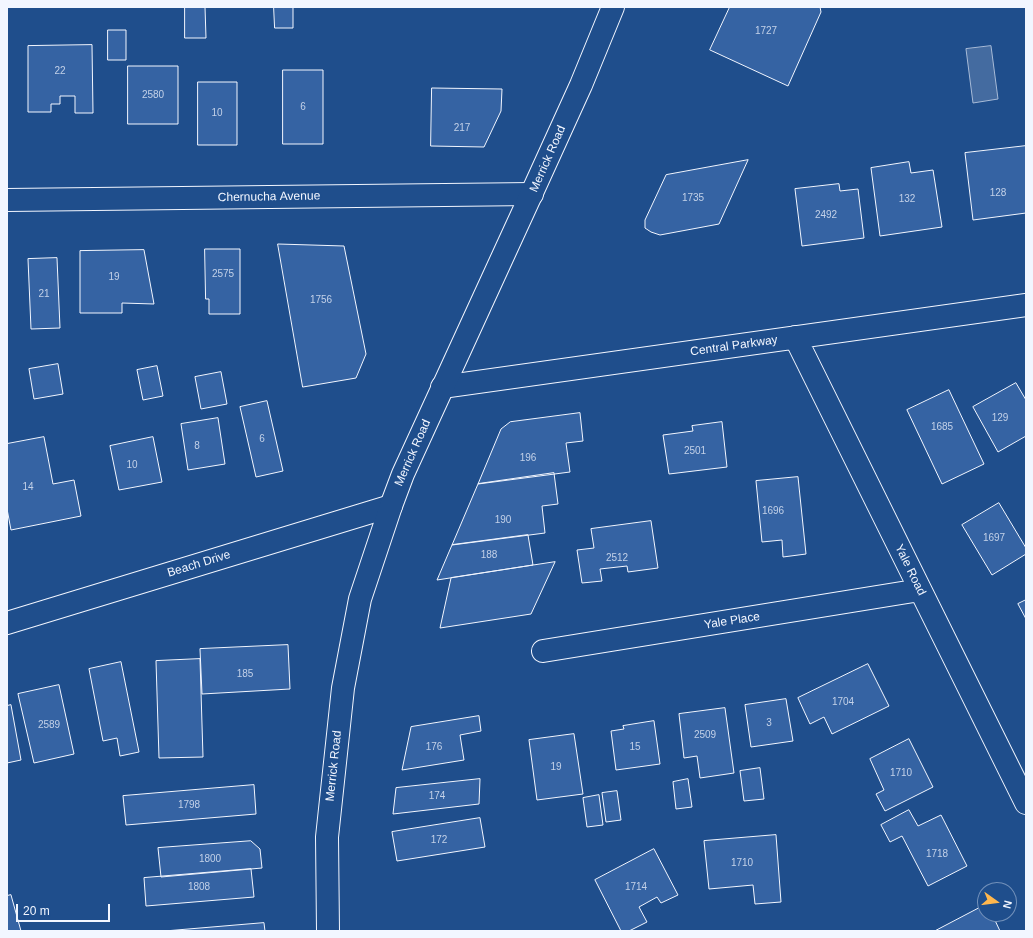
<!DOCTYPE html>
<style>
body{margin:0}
#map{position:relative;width:1033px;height:938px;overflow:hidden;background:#1f4e8c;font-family:Arial,sans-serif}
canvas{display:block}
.frame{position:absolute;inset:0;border:8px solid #f2f6ff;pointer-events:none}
.north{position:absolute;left:977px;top:882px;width:40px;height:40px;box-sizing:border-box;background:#1f4e8c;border:1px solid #7391ba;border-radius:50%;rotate:104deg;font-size:11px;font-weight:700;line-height:16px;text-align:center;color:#f2f6ff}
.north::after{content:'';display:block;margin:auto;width:14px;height:18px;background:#ffb74d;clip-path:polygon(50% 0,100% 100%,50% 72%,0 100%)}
.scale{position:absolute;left:16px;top:904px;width:94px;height:18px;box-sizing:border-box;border:2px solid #f2f6ff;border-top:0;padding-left:5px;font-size:12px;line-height:14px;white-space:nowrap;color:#f2f6ff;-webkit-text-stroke:3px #1f4e8c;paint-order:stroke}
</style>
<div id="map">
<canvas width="1033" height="938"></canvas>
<div class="frame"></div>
<div class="north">N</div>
<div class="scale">20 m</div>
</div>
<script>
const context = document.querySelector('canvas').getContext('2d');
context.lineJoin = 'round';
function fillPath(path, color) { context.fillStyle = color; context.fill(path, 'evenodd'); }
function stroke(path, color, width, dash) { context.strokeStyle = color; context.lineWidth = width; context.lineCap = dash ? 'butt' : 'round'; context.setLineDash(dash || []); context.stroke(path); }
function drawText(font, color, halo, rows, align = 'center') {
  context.font = font + ' Arial,sans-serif'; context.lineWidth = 3; context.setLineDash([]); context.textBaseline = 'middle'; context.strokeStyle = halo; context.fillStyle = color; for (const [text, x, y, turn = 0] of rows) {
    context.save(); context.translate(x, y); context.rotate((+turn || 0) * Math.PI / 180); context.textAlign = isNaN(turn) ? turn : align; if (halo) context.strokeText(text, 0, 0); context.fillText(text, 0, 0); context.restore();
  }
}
const water = new Path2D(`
 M 991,46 L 998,99 L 973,103 L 966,49 Z`);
fillPath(water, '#446ba0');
stroke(water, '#a8bbd7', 1);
const building = new Path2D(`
 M 185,7 L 205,7 L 206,38 L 185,38 Z
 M 274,7 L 293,7 L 293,28 L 275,28 Z
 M 730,7 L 820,7 L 821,12 L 788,86 L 710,50 Z
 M 108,30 L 126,30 L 126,60 L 108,60 Z
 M 92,45 L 93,113 L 75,113 L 75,96 L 60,96 L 60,104 L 51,104 L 51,112 L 28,112 L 28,46 Z
 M 128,66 L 178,66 L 178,124 L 128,124 Z
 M 283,70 L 323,70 L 323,144 L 283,144 Z
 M 198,82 L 237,82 L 237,145 L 198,145 Z
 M 432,88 L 502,89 L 501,111 L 484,147 L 431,146 Z
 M 1026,146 L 1026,213 L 973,220 L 965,153 Z
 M 748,160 L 719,224 L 660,235 L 651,232 L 645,228 L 645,220 L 666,175 Z
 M 909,162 L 911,173 L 933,170 L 942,227 L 880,236 L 871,168 Z
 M 839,184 L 840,191 L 858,189 L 864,238 L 802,246 L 795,189 Z
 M 278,244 L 344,246 L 366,354 L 356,378 L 303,387 Z
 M 205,249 L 240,249 L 240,314 L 209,314 L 209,299 L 206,299 Z
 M 144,250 L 154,304 L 122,303 L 122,313 L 80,313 L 80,251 Z
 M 57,258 L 60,328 L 31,329 L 28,259 Z
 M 58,364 L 63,394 L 34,399 L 29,369 Z
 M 157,366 L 163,396 L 143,400 L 137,370 Z
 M 221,372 L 227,404 L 201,409 L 195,377 Z
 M 1016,383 L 1026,400 L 1026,436 L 998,452 L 973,407 Z
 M 949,390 L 984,464 L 942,484 L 907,410 Z
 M 267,401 L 283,471 L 256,477 L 240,407 Z
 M 580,413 L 583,441 L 566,443 L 570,472 L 478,484 L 501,429 L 510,422 Z
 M 218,418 L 225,464 L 188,470 L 181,424 Z
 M 722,422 L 727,467 L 669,474 L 663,435 L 693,431 L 692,426 Z
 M 44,437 L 53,484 L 74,480 L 81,516 L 11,530 L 7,509 L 7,444 Z
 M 153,437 L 162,482 L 119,490 L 110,446 Z
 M 554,473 L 558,504 L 542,506 L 545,533 L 452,545 L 478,484 Z
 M 798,477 L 806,554 L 783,557 L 782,540 L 762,542 L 756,481 Z
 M 999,503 L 1026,548 L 1026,554 L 992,575 L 962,525 Z
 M 651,521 L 658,568 L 628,572 L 627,566 L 600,569 L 602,581 L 582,583 L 577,550 L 594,548 L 591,529 Z
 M 528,535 L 533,565 L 437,580 L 452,545 Z
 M 555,562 L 531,614 L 440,628 L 451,578 Z
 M 1026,600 L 1026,619 L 1018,604 Z
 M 288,645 L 290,689 L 202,694 L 200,649 Z
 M 200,659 L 203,757 L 159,758 L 156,661 Z
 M 121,662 L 139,752 L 120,756 L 117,738 L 103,741 L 89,669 Z
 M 868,664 L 889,706 L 832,734 L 824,717 L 810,724 L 798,698 Z
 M 59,685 L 74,754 L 34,763 L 18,694 Z
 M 786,699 L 793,741 L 751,747 L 745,705 Z
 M 11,705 L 21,760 L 7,763 L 7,706 Z
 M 725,708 L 734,773 L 700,778 L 697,756 L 684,758 L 679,714 Z
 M 479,716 L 481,731 L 460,735 L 464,760 L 402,770 L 411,727 Z
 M 654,721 L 660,764 L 616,770 L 611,731 L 624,729 L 623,726 Z
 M 574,734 L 583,794 L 537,800 L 529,740 Z
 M 909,739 L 933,787 L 885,811 L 876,794 L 884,790 L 870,759 Z
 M 760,768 L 764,799 L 744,801 L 740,771 Z
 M 480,779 L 479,804 L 393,814 L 396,788 Z
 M 688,779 L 692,807 L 676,809 L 673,782 Z
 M 254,785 L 256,814 L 126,825 L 123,796 Z
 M 617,791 L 621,820 L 606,822 L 602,793 Z
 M 599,795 L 603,825 L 587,827 L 583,798 Z
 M 909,810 L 918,826 L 941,815 L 967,866 L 928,886 L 902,836 L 890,842 L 881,825 Z
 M 480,818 L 485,847 L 397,861 L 392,832 Z
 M 776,835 L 781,902 L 755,904 L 753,885 L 709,889 L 704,841 Z
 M 251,841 L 260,849 L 262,868 L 161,877 L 158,848 Z
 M 654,849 L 678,895 L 661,903 L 657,897 L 639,907 L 647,922 L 629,931 L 621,931 L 595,880 Z
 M 251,869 L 254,897 L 146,906 L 144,878 Z
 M 11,895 L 21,931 L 7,931 L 7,896 Z
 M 985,905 L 985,914 L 992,914 L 1000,931 L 935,931 Z
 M 264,923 L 265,931 L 165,931 Z`);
fillPath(building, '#3563a3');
stroke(building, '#f2f6ff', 1);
const minor = new Path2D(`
 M 7,200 L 532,194
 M 795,337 L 1026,803
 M 442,387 L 1026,305
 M 7,623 L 391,506
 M 543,651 L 920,590`);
const primary = new Path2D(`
 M 328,931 L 327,837 L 343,688 L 360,599 L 391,506 L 403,474 L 536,184 L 581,85 L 613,7`);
stroke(minor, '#f2f6ff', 24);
stroke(primary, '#f2f6ff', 24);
stroke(minor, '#1f4e8c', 22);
stroke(primary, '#1f4e8c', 22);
drawText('10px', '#c3d1e8', null, [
 ["1727",766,31],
 ["22",60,71],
 ["2580",153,95],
 ["6",303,107],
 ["10",217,113],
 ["217",462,128],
 ["128",998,193],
 ["1735",693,198],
 ["132",907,199],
 ["2492",826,215],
 ["2575",223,274],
 ["19",114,277],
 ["21",44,294],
 ["1756",321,300],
 ["129",1000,418],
 ["1685",942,427],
 ["6",262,439],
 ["8",197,446],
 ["2501",695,451],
 ["196",528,458],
 ["10",132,465],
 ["14",28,487],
 ["1696",773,511],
 ["190",503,520],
 ["1697",994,538],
 ["188",489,555],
 ["2512",617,558],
 ["185",245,674],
 ["1704",843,702],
 ["3",769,723],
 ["2589",49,725],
 ["2509",705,735],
 ["176",434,747],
 ["15",635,747],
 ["19",556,767],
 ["1710",901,773],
 ["174",437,796],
 ["1798",189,805],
 ["172",439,840],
 ["1718",937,854],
 ["1800",210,859],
 ["1710",742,863],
 ["1808",199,887],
 ["1714",636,887]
]);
drawText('12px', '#f2f6ff', '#1f4e8c', [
 ["Merrick Road",548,159,-66],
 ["Chernucha Avenue",269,197,-1],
 ["Central Parkway",734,346,-8],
 ["Merrick Road",413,453,-66],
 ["Beach Drive",199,564,-17],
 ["Yale Road",910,570,64],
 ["Yale Place",732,621,-9],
 ["Merrick Road",334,766,-84]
]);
</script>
